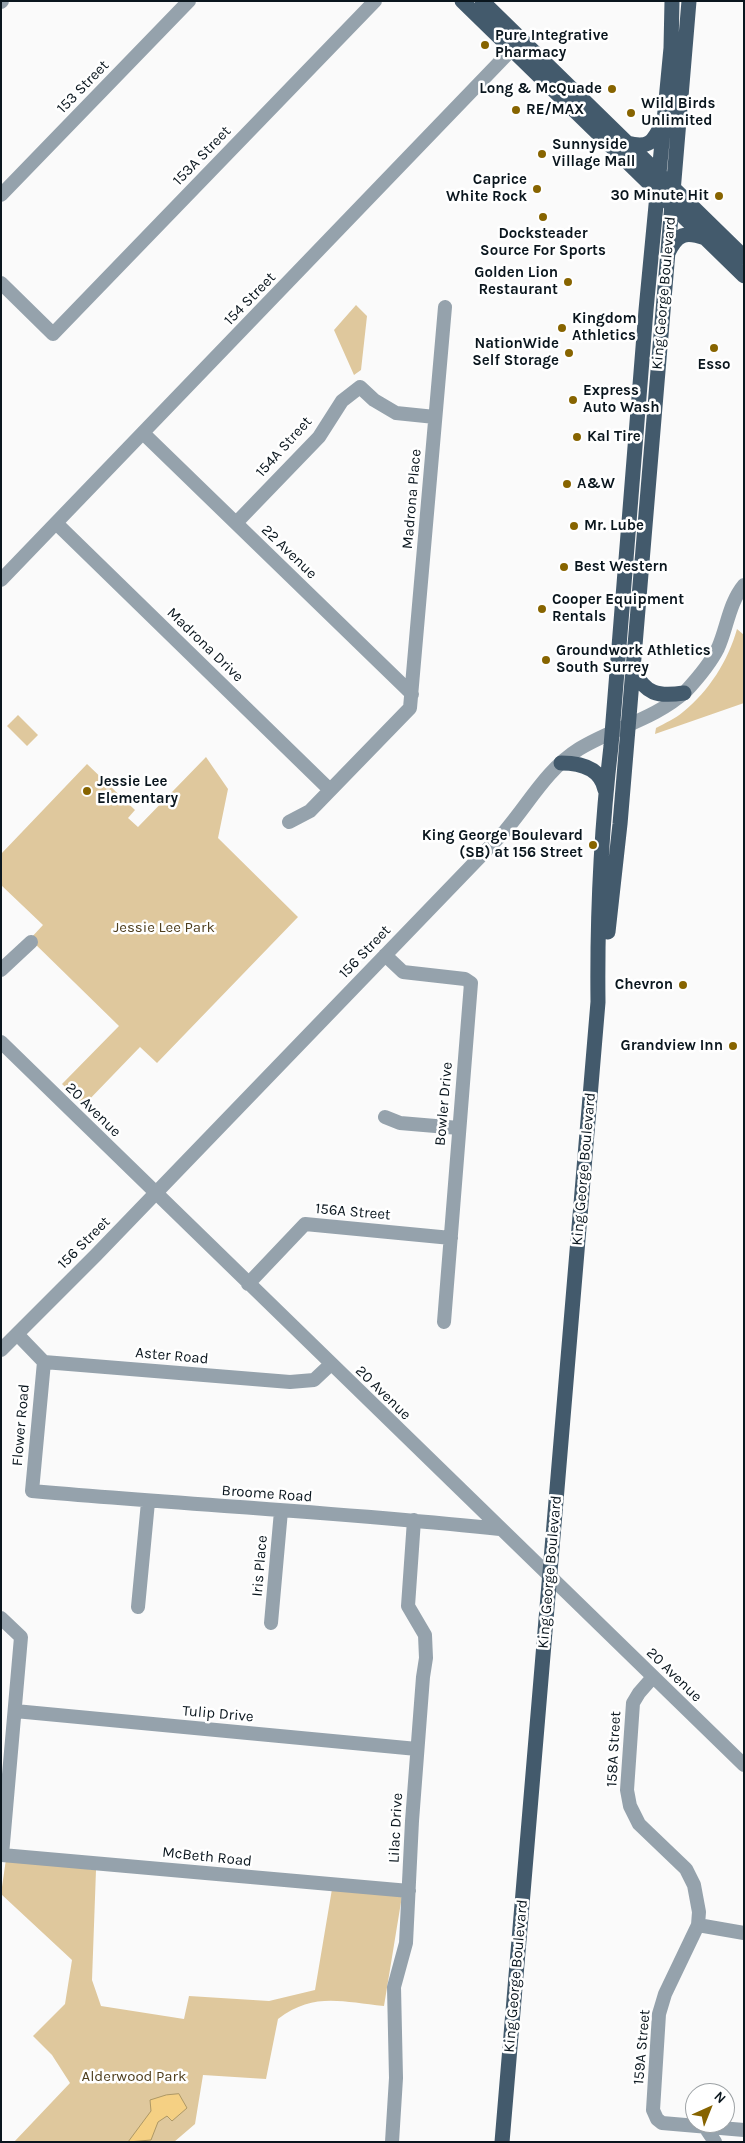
<!DOCTYPE html>
<style>
body{margin:0}
#map{position:relative;width:745px;height:2143px;overflow:hidden;background:#fafafa;font-family:Karla,sans-serif}
canvas{display:block}
.frame{position:absolute;inset:0;border:2px solid #0a161e;pointer-events:none}
.north{position:absolute;left:685px;top:2083px;width:50px;height:50px;box-sizing:border-box;background:#fff;border:1px solid #9da2a5;border-radius:50%;rotate:44deg;font-size:14px;font-weight:700;line-height:20px;text-align:center;color:#0a161e}
.north::after{content:'';display:block;margin:auto;width:18px;height:22px;background:#876400;clip-path:polygon(50% 0,100% 100%,50% 72%,0 100%)}
</style>
<div id="map">
<canvas width="745" height="2143"></canvas>
<div class="frame"></div>
<div class="north">N</div>
</div>
<script>
const context = document.querySelector('canvas').getContext('2d');
context.lineJoin = 'round';
function fillPath(path, color) { context.fillStyle = color; context.fill(path, 'evenodd'); }
function stroke(path, color, width, dash) { context.strokeStyle = color; context.lineWidth = width; context.lineCap = dash ? 'butt' : 'round'; context.setLineDash(dash || []); context.stroke(path); }
function drawText(font, color, halo, rows, align = 'center') {
  context.font = font + ' Karla,sans-serif'; context.lineWidth = 5; context.setLineDash([]); context.textBaseline = 'middle'; context.strokeStyle = halo; context.fillStyle = color; for (const [text, x, y, turn = 0] of rows) {
    context.save(); context.translate(x, y); context.rotate((+turn || 0) * Math.PI / 180); context.textAlign = isNaN(turn) ? turn : align; if (halo) context.strokeText(text, 0, 0); context.fillText(text, 0, 0); context.restore();
  }
}
fillPath(new Path2D(`
 M 356,305 L 367,316 L 361,370 L 354,375 L 334,330 Z
 M 737,629 L 744,635 L 744,703 L 655,734 L 656,728 C 665,723 675,719 683,712 C 709,691 728,661 737,629 Z
 M 18,715 L 38,735 L 27,746 L 7,726 Z
 M 206,757 L 228,789 L 218,838 L 298,917 L 157,1063 L 140,1047 L 84,1105 L 62,1084 L 119,1026 L 30,939 L 43,925 L 1,885 L 1,854 L 87,764 L 135,810 L 128,818 L 138,827 Z
 M 6,1859 L 96,1870 L 92,1980 L 101,2006 L 184,2019 L 189,1996 L 269,2001 L 315,1990 L 332,1889 L 402,1896 L 384,2006 C 341,2002 314,1992 278,2019 L 266,2079 L 203,2075 L 195,2124 L 174,2142 L 14,2142 L 70,2083 L 52,2055 L 33,2036 L 65,2004 L 72,1960 L 1,1894 Z`), '#dfc89d');
const water = new Path2D(`
 M 179,2094 L 187,2108 L 172,2121 L 167,2116 L 158,2122 L 151,2140 L 128,2142 L 151,2111 L 150,2100 L 166,2095 Z`);
fillPath(water, '#f5d083');
stroke(water, '#ae9865', 1);
stroke(new Path2D(`
 M 1,2 L 2,1
 M 1,195 L 189,1
 M 1,283 L 53,334 L 375,1
 M 143,433 L 412,694
 M 56,523 L 330,790
 M 236,523 L 319,437 L 342,401 L 360,387 L 374,400 L 396,413 L 435,417
 M 1,580 L 519,42
 M 289,822 L 310,811 L 410,708 L 445,307
 M 385,955 L 403,972 L 465,979 L 471,983 L 444,1322
 M 1,970 L 31,942
 M 1,1042 L 744,1765
 M 385,1117 L 400,1123 L 459,1128
 M 248,1284 L 305,1224 L 451,1238
 M 17,1334 L 44,1362 L 290,1382 L 314,1380 L 331,1364
 M 1,1350 L 96,1255 L 505,831 C 529,803 547,769 579,749 C 613,728 656,719 686,691 C 698,678 710,664 718,648 C 727,628 729,603 744,585
 M 44,1362 L 32,1491 C 188,1505 344,1512 500,1529
 M 138,1607 L 148,1502
 M 1,1618 L 21,1637 L 2,1855 L 409,1891
 M 271,1623 L 281,1511
 M 653,1677 L 639,1693 L 633,1703 L 627,1790 L 630,1806 L 639,1824 L 686,1869 L 694,1885 L 699,1912 L 698,1925 L 665,1994 L 659,2014 L 653,2110 L 657,2119 L 662,2123 L 744,2130
 M 15,1711 L 417,1749
 M 698,1925 L 744,1933
 M 705,2127 L 715,2142
 M 392,2142 L 396,2078 L 394,1987 L 406,1943 L 412,1821 L 423,1677 L 426,1658 L 425,1635 L 408,1606 L 414,1520`), '#95a2ac', 14);
stroke(new Path2D(`
 M 462,1 L 744,276
 M 482,1 L 744,257
 M 627,143 C 649,149 653,142 662,124
 M 668,253 C 677,234 685,231 705,238
 M 633,670 C 646,694 657,697 684,693
 M 561,763 C 581,763 601,768 605,790
 M 608,932 L 620,824 L 689,1
 M 502,2142 L 598,1002 C 597,917 601,831 611,746 L 646,310 L 671,48 L 672,1`), '#435a6c', 15);
for (const [x, y, r, color] of [
 [485,45,5,"#876400"],
 [612,89,5,"#876400"],
 [516,110,5,"#876400"],
 [631,113,5,"#876400"],
 [542,154,5,"#876400"],
 [537,189,5,"#876400"],
 [719,196,5,"#876400"],
 [543,217,5,"#876400"],
 [568,282,5,"#876400"],
 [562,328,5,"#876400"],
 [714,348,5,"#876400"],
 [569,353,5,"#876400"],
 [573,400,5,"#876400"],
 [577,437,5,"#876400"],
 [567,484,5,"#876400"],
 [574,526,5,"#876400"],
 [564,567,5,"#876400"],
 [542,609,5,"#876400"],
 [546,660,5,"#876400"],
 [87,791,5,"#876400"],
 [593,845,5,"#876400"],
 [683,985,5,"#876400"],
 [733,1046,5,"#876400"]
]) { const dot = new Path2D(); dot.arc(x, y, r, 0, 2 * Math.PI); context.fillStyle = color; context.fill(dot); stroke(dot, '#fff', 2); }
drawText('bold 15px', '#0a161e', '#fff', [
 ["Pure Integrative",495,36],
 ["Pharmacy",495,53],
 ["Long & McQuade",602,89,"right"],
 ["Wild Birds",641,104],
 ["Unlimited",641,121],
 ["RE/MAX",526,110],
 ["Sunnyside",552,145],
 ["Village Mall",552,162],
 ["Caprice",527,180,"right"],
 ["White Rock",527,197,"right"],
 ["30 Minute Hit",709,196,"right"],
 ["Docksteader",543,234,"center"],
 ["Source For Sports",543,251,"center"],
 ["Golden Lion",558,273,"right"],
 ["Restaurant",558,290,"right"],
 ["Kingdom",572,319],
 ["Athletics",572,336],
 ["NationWide",559,344,"right"],
 ["Self Storage",559,361,"right"],
 ["Esso",714,365,"center"],
 ["Express",583,391],
 ["Auto Wash",583,408],
 ["Kal Tire",587,437],
 ["A&W",577,484],
 ["Mr. Lube",584,526],
 ["Best Western",574,567],
 ["Cooper Equipment",552,600],
 ["Rentals",552,617],
 ["Groundwork Athletics",556,651],
 ["South Surrey",556,668],
 ["Jessie Lee",97,782],
 ["Elementary",97,799],
 ["King George Boulevard",583,836,"right"],
 ["(SB) at 156 Street",583,853,"right"],
 ["Chevron",673,985,"right"],
 ["Grandview Inn",723,1046,"right"]
], 'left');
drawText('15px', '#0a161e', '#fff', [
 ["153 Street",83,87,-46],
 ["153A Street",202,156,-46],
 ["King George Boulevard",664,293,-85],
 ["154 Street",250,299,-46],
 ["154A Street",284,447,-48],
 ["Madrona Place",412,499,-85],
 ["22 Avenue",289,552,44],
 ["Madrona Drive",205,645,44],
 ["156 Street",365,952,-46],
 ["Bowler Drive",444,1104,-85],
 ["20 Avenue",93,1110,44],
 ["King George Boulevard",584,1169,-85],
 ["156A Street",353,1212,5],
 ["156 Street",84,1243,-45],
 ["Aster Road",172,1356,5],
 ["20 Avenue",383,1393,44],
 ["Flower Road",21,1425,-85],
 ["Broome Road",267,1494,4],
 ["Iris Place",260,1566,-85],
 ["King George Boulevard",550,1572,-85],
 ["20 Avenue",674,1675,44],
 ["Tulip Drive",218,1714,5],
 ["158A Street",614,1749,-87],
 ["Lilac Drive",396,1828,-87],
 ["McBeth Road",207,1857,6],
 ["King George Boulevard",516,1976,-85],
 ["159A Street",642,2047,-85]
]);
drawText('15px', '#4e3e1d', '#fff', [
 ["Jessie Lee Park",164,928],
 ["Alderwood Park",134,2077]
]);
</script>
